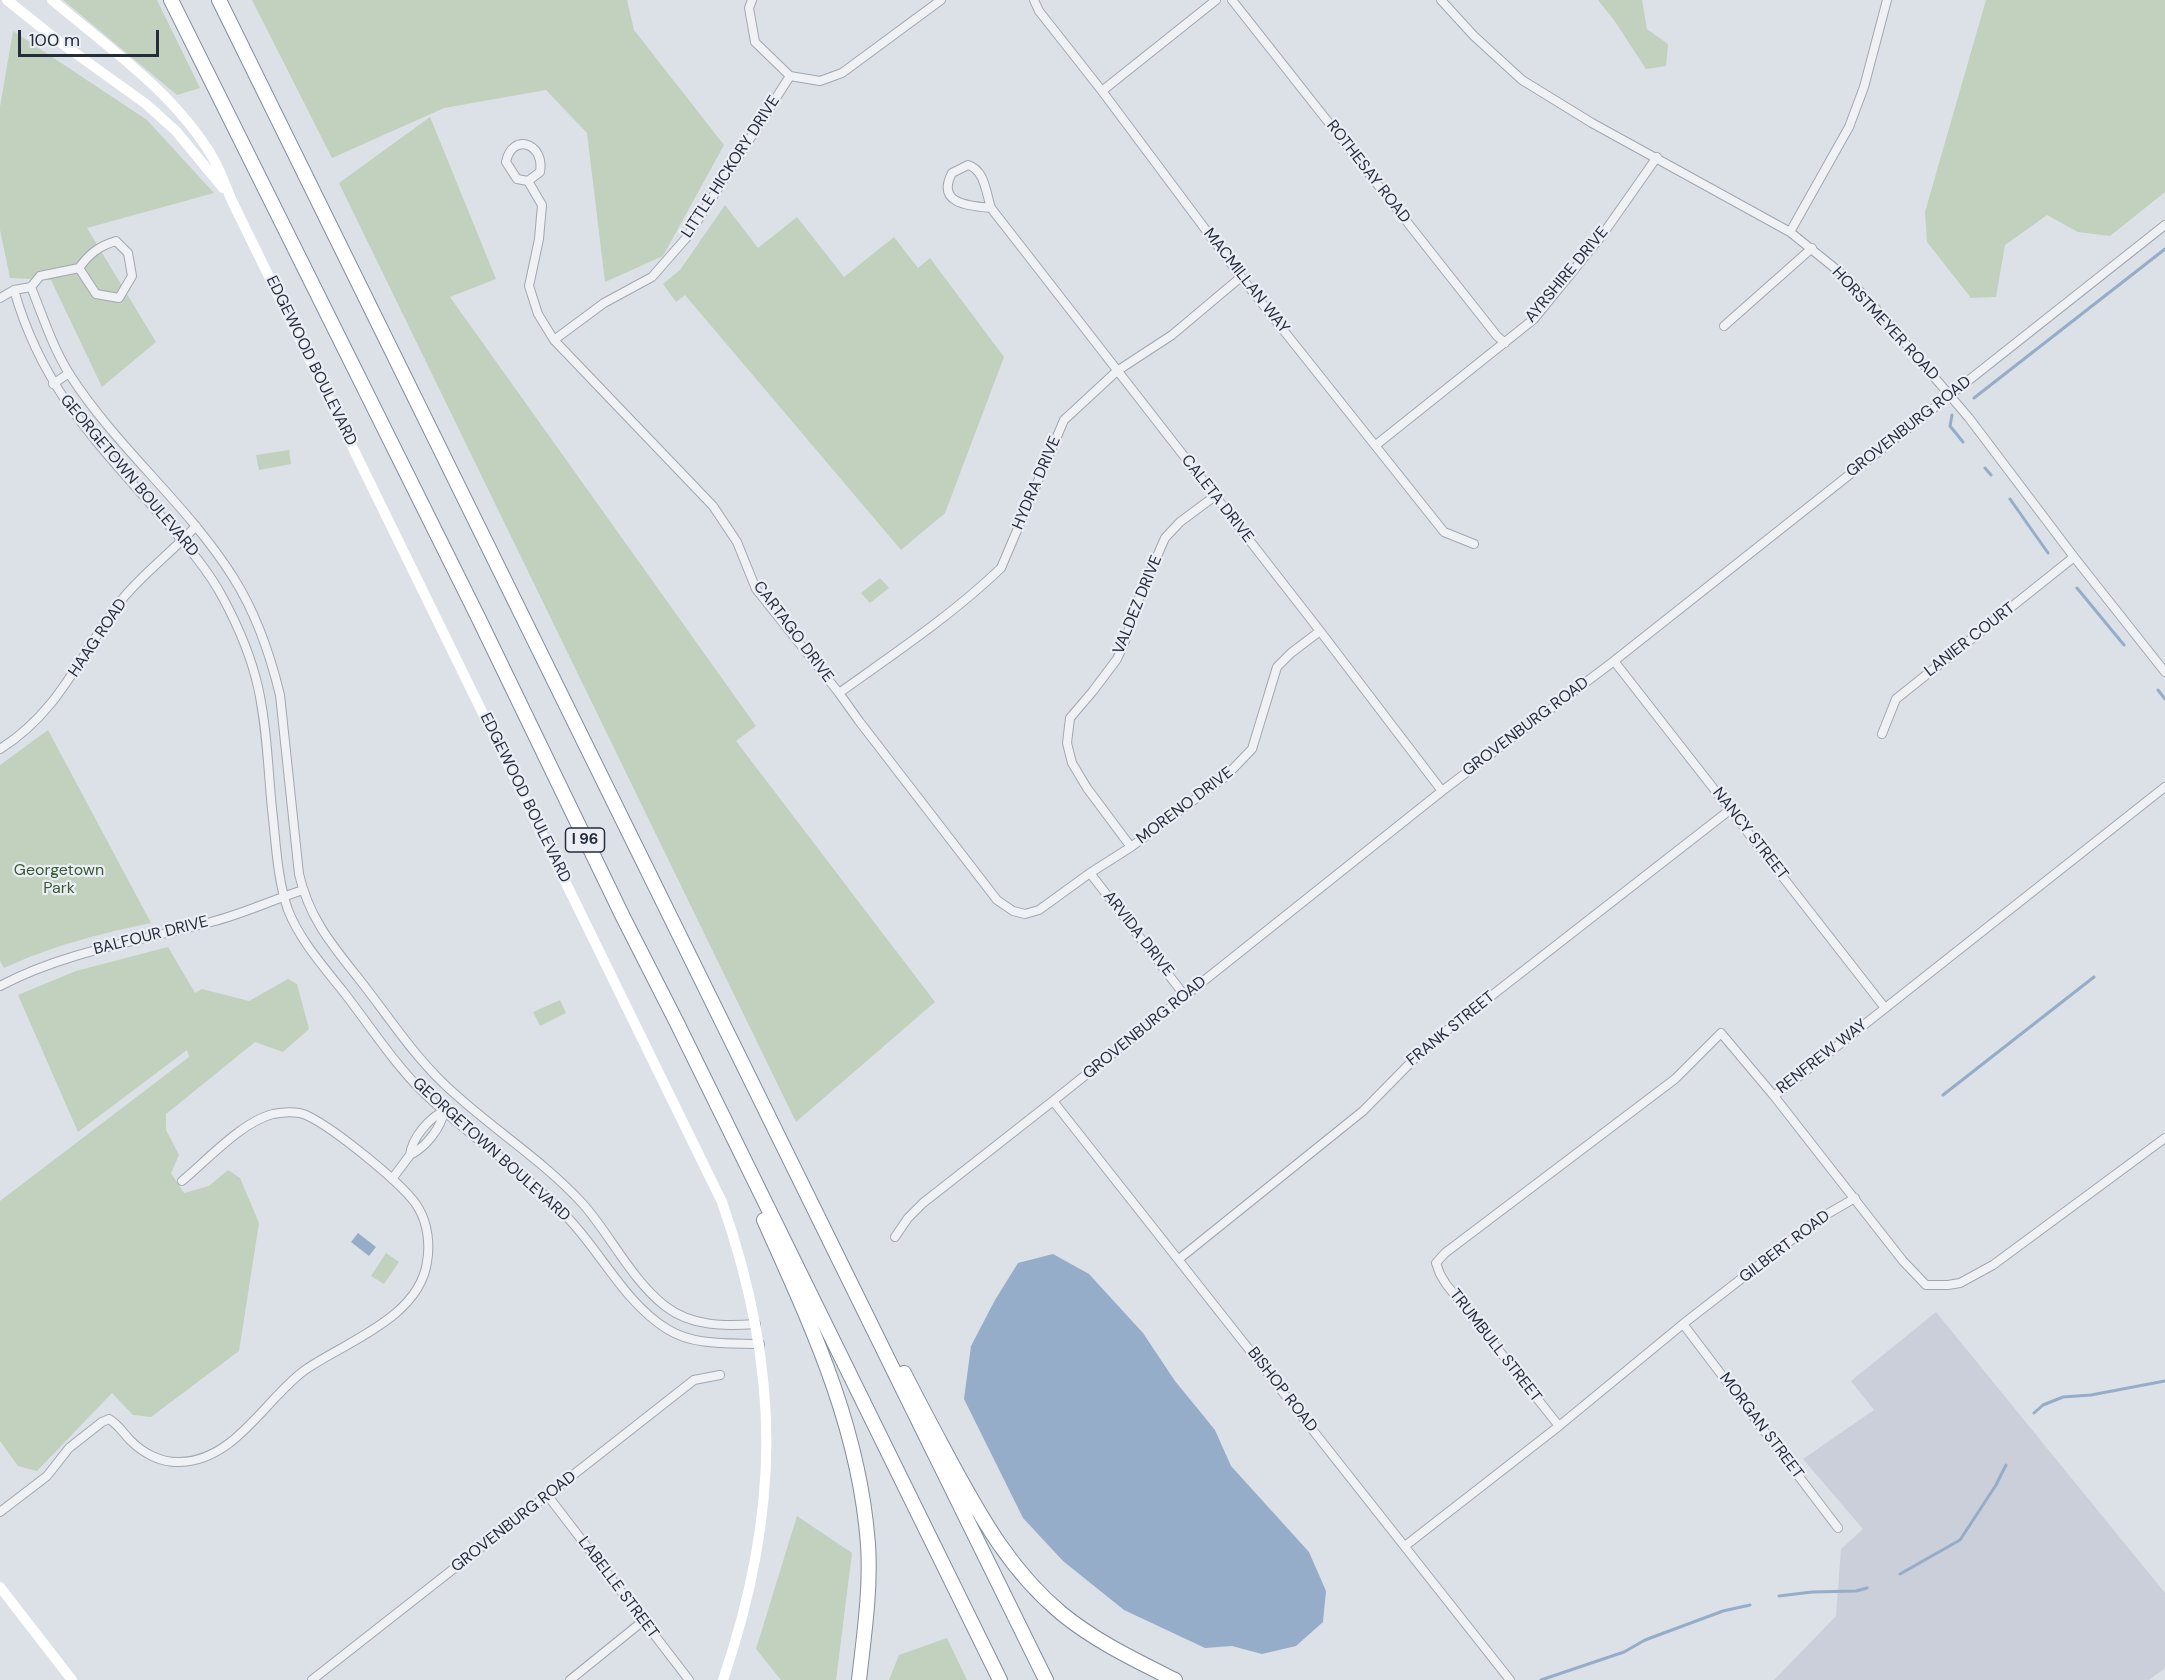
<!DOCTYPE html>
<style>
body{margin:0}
#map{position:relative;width:2165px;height:1680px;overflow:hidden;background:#dce0e7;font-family:"DM Sans",sans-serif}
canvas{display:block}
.scale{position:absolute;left:18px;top:30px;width:141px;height:27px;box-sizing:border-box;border:3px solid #252d3d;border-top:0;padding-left:8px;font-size:18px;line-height:21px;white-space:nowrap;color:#252d3d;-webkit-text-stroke:4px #ebeff5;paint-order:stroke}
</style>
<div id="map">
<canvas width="2165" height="1680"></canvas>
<div class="scale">100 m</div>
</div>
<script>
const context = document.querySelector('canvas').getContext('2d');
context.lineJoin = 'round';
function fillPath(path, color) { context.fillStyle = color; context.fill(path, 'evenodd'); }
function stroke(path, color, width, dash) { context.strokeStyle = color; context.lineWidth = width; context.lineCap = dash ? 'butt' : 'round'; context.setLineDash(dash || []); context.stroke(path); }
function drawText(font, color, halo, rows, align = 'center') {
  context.font = font + ' "DM Sans",sans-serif'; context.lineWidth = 4.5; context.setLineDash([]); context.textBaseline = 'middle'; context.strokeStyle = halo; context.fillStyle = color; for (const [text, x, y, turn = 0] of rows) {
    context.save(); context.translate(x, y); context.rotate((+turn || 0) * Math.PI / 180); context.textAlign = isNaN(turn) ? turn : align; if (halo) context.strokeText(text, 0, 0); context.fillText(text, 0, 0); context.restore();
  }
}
fillPath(new Path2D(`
 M 1936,1312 L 2165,1593 L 2165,1668 L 2149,1680 L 1774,1680 L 1836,1616 L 1841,1549 L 1863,1529 L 1803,1459 L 1874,1410 L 1851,1381 Z`), '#cacfd9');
fillPath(new Path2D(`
 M 63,0 L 157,0 L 200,88 L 177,95 Z
 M 252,0 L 627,0 L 634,30 L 724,145 L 663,256 L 605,282 L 587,133 L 546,90 L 444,108 L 332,158 Z
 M 1598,0 L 1642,0 L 1647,29 L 1668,44 L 1666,66 L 1646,69 L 1614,20 Z
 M 1986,0 L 2165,0 L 2165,192 L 2110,236 L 2078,232 L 2047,215 L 2005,245 L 1996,297 L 1971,298 L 1927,242 L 1925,212 Z
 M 13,31 L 147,120 L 214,193 L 87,228 L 156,342 L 102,387 L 51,280 L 10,278 L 0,230 L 0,107 Z
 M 430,117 L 496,279 L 450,297 L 756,726 L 736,741 L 935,1002 L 796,1122 L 339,183 Z
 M 725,205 L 758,248 L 797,217 L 844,277 L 894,237 L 918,268 L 930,258 L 1004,357 L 945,513 L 901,550 L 685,295 L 676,302 L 663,284 L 680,270 Z
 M 289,450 L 291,464 L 259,470 L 256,455 Z
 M 880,578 L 889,588 L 870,603 L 861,593 Z
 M 48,730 L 151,923 C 98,934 52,946 4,968 L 0,961 L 0,765 Z
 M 168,947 L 195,993 L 202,989 L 249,1001 L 288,979 L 297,984 L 309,1029 L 283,1052 L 255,1042 L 166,1114 L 166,1130 L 179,1155 L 171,1173 L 184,1193 L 209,1186 L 228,1170 L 240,1178 L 259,1223 L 239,1351 L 151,1417 L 133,1415 L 112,1393 L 37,1471 L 18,1466 L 0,1441 L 0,1201 L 189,1057 L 187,1050 L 78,1132 L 18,995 L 76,971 Z
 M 560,1000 L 566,1013 L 540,1026 L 533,1012 Z
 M 386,1253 L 399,1262 L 384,1284 L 371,1276 Z
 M 797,1516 L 852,1553 L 836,1680 L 781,1680 L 756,1649 Z
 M 947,1638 L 967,1680 L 889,1680 L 899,1655 Z`), '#c1d1bd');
fillPath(new Path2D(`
 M 358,1233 L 376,1247 L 369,1256 L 351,1242 Z
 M 1053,1254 L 1089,1274 L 1143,1333 L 1175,1381 L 1215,1430 L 1231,1466 L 1309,1552 L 1326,1591 L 1323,1622 L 1296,1646 L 1262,1654 L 1232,1646 L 1205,1648 L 1124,1610 L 1063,1561 L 1023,1518 L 964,1399 L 971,1346 L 995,1300 L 1018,1263 Z`), '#95adc9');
stroke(new Path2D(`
 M 1974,398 L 2165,249
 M 1952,415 L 1950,426 L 1963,442
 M 1985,468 L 1991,475
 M 2010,499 L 2048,553
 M 2077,588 L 2124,645
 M 2158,690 L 2165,699
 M 1943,1095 L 2094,977
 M 2034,1413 L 2043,1405 L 2063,1397 L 2091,1395 L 2165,1381
 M 1900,1574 L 1960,1540 L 1996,1485 L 2006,1465
 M 1779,1596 L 1812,1592 L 1856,1591 L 1867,1588
 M 1541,1680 L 1624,1652 L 1645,1640 L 1723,1611 L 1750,1605`), '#95adc9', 3);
const street = new Path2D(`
 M 752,0 L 749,8 L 755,42 L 790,76
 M 1034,0 L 1039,11 L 1102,91 L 1241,277 L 1444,532 L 1474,544
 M 1232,0 L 1497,336 L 1505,343
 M 1441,0 L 1474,36 L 1522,80 L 1592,123 L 1790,232 L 1847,278 L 1871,303 L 1969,418 L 2074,557 L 2165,672
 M 790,76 L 820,81 L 842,73 L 941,0
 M 1102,91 L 1216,0
 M 528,181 L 540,172 C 545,143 512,132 506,162 L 517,179 L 528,181 L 542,205 L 539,239 L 529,286 L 538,314 L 554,340 L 713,506 L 737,542 L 756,589 L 839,693 L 859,721 L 997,900 L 1013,911 L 1025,914 L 1039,910 L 1090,873 L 1131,847 L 1225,777 L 1252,749 L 1277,667 L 1291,653 L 1320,631
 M 991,208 C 969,206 936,204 952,173 L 968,165 C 985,170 986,193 991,208 L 1320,631 L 1442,791
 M 1790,232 L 1849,127 L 1864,87 L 1887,0
 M 31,287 L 40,276 L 79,268 L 96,294 L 119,298 L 132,276 L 128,253 L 116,241 C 99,246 89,254 79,268
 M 0,298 L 14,290
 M 1724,326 L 1812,248
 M 554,340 L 604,303 L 652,277 L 687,237 L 790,76
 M 53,384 L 69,373
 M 1376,445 L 1534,319 L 1603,234 L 1657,157
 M 1614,661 L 1885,1008
 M 839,693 C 895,653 952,615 1001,568 L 1064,420 L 1117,371 L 1172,335 L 1241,277
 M 1882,734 L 1896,699 L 2074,557
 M 0,749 C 62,710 81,651 124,597 C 146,571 173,551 196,526
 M 1131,847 L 1087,788 L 1072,763 L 1067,743 L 1070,718 L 1093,691 L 1117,659 L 1125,641 L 1140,595 L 1165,538 L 1180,522 L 1215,496
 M 1090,873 L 1185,996
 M 0,986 C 66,951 140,941 211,922 C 243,914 272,900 303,890
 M 1774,1096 L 2165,787
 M 1053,1101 L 1510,1680
 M 444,1111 C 441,1128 426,1147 410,1155 C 412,1138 429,1118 444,1111 Z
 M 392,1179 L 410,1155
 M 895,1237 L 908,1218 L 923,1203 L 1053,1101 L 1442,791 L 1614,661 L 2165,225
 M 1179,1259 L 1363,1111 L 1427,1046 L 1731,809
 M 756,1324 C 725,1326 692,1327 665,1306 C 631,1279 611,1236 583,1204 C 541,1158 486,1125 442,1082 C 411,1052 386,1013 359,979 C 332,945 309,918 299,874 L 280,695 C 270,654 256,613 233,577 C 187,504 117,448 70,375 C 53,348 43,317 31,287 L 14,290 C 40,381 87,432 148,501 C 174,532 204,562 223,598 C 238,626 251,656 258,687 C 267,727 268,769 272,809 C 276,843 277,878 288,910 C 300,940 322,965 342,990 C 368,1023 392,1061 422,1091 C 468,1136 523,1170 567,1217 C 601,1252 624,1302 667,1329 C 694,1346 728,1343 760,1344
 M 1683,1324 L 1838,1528
 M 1559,1426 L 1446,1284 L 1440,1274 L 1436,1263 L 1445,1253 L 1675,1079 L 1721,1033 L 1774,1096 L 1903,1261 L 1926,1285 L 1948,1285 L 1960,1283 L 1993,1265 L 2165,1138
 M 548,1496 L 689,1680
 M 0,1512 L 47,1476 L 69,1448 L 102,1422 L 109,1419 C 119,1425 123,1433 131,1441 C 144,1454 162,1463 180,1462 C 235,1461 266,1398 305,1370 C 345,1342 419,1318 427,1262 C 430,1245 428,1225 419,1209 C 407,1186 333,1128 308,1116 C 298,1111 284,1112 273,1114 C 243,1121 206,1161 182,1181
 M 1405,1546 L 1559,1426 L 1683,1324 L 1817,1220 L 1855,1198
 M 312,1680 L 694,1380 L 720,1375
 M 570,1680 L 643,1621`);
const highway = new Path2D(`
 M 171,0 L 478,617 L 623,917 L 676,1021 L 1000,1680
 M 219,0 L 1046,1680
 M 764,1220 C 812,1327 859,1426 868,1544 C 871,1589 864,1635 859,1680
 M 904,1373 C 920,1405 937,1436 953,1466 C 983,1521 1012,1572 1061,1613 C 1095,1641 1135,1660 1175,1680`);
stroke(street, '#a1a7b1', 10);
stroke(highway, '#838d9e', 16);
stroke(street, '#eff1f5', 8);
stroke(new Path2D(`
 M 7,0 L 57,40 L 146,104 L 176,131 L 223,188
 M 52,0 C 109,48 175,93 213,158 C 221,172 226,187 232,201 L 722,1202 C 781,1371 781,1510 723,1680
 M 0,1587 L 72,1680`), '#fff', 10);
stroke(highway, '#fff', 14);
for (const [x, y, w] of [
 [585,840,39]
]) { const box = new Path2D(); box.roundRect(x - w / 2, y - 12, w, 24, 4.5); context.fillStyle = '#ebeff5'; context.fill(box); stroke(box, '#252d3d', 1.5); }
drawText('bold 15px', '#252d3d', null, [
 ["I 96",585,840]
]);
drawText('16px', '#252d3d', '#ebeff5', [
 ["LITTLE HICKORY DRIVE",731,167,-57],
 ["ROTHESAY ROAD",1368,172,52],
 ["AYRSHIRE DRIVE",1567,275,-50],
 ["MACMILLAN WAY",1246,281,52],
 ["HORSTMEYER ROAD",1885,324,47],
 ["EDGEWOOD BOULEVARD",311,361,64],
 ["GROVENBURG ROAD",1909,427,-38],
 ["GEORGETOWN BOULEVARD",129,476,50],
 ["HYDRA DRIVE",1037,483,-67],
 ["CALETA DRIVE",1217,499,52],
 ["VALDEZ DRIVE",1138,605,-68],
 ["CARTAGO DRIVE",793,632,53],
 ["HAAG ROAD",98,638,-56],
 ["LANIER COURT",1970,640,-38],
 ["GROVENBURG ROAD",1526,727,-37],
 ["EDGEWOOD BOULEVARD",525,798,64],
 ["MORENO DRIVE",1185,806,-37],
 ["NANCY STREET",1750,834,52],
 ["ARVIDA DRIVE",1138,934,52],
 ["BALFOUR DRIVE",151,936,-14],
 ["GROVENBURG ROAD",1145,1028,-39],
 ["FRANK STREET",1451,1029,-39],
 ["RENFREW WAY",1822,1057,-38],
 ["GEORGETOWN BOULEVARD",491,1150,42],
 ["GILBERT ROAD",1785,1247,-37],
 ["TRUMBULL STREET",1495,1346,52],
 ["BISHOP ROAD",1282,1390,52],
 ["MORGAN STREET",1761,1426,53],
 ["GROVENBURG ROAD",514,1522,-38],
 ["LABELLE STREET",618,1588,53]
]);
drawText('16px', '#395932', '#ebeff5', [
 ["Georgetown",59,871],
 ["Park",59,889]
]);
</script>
